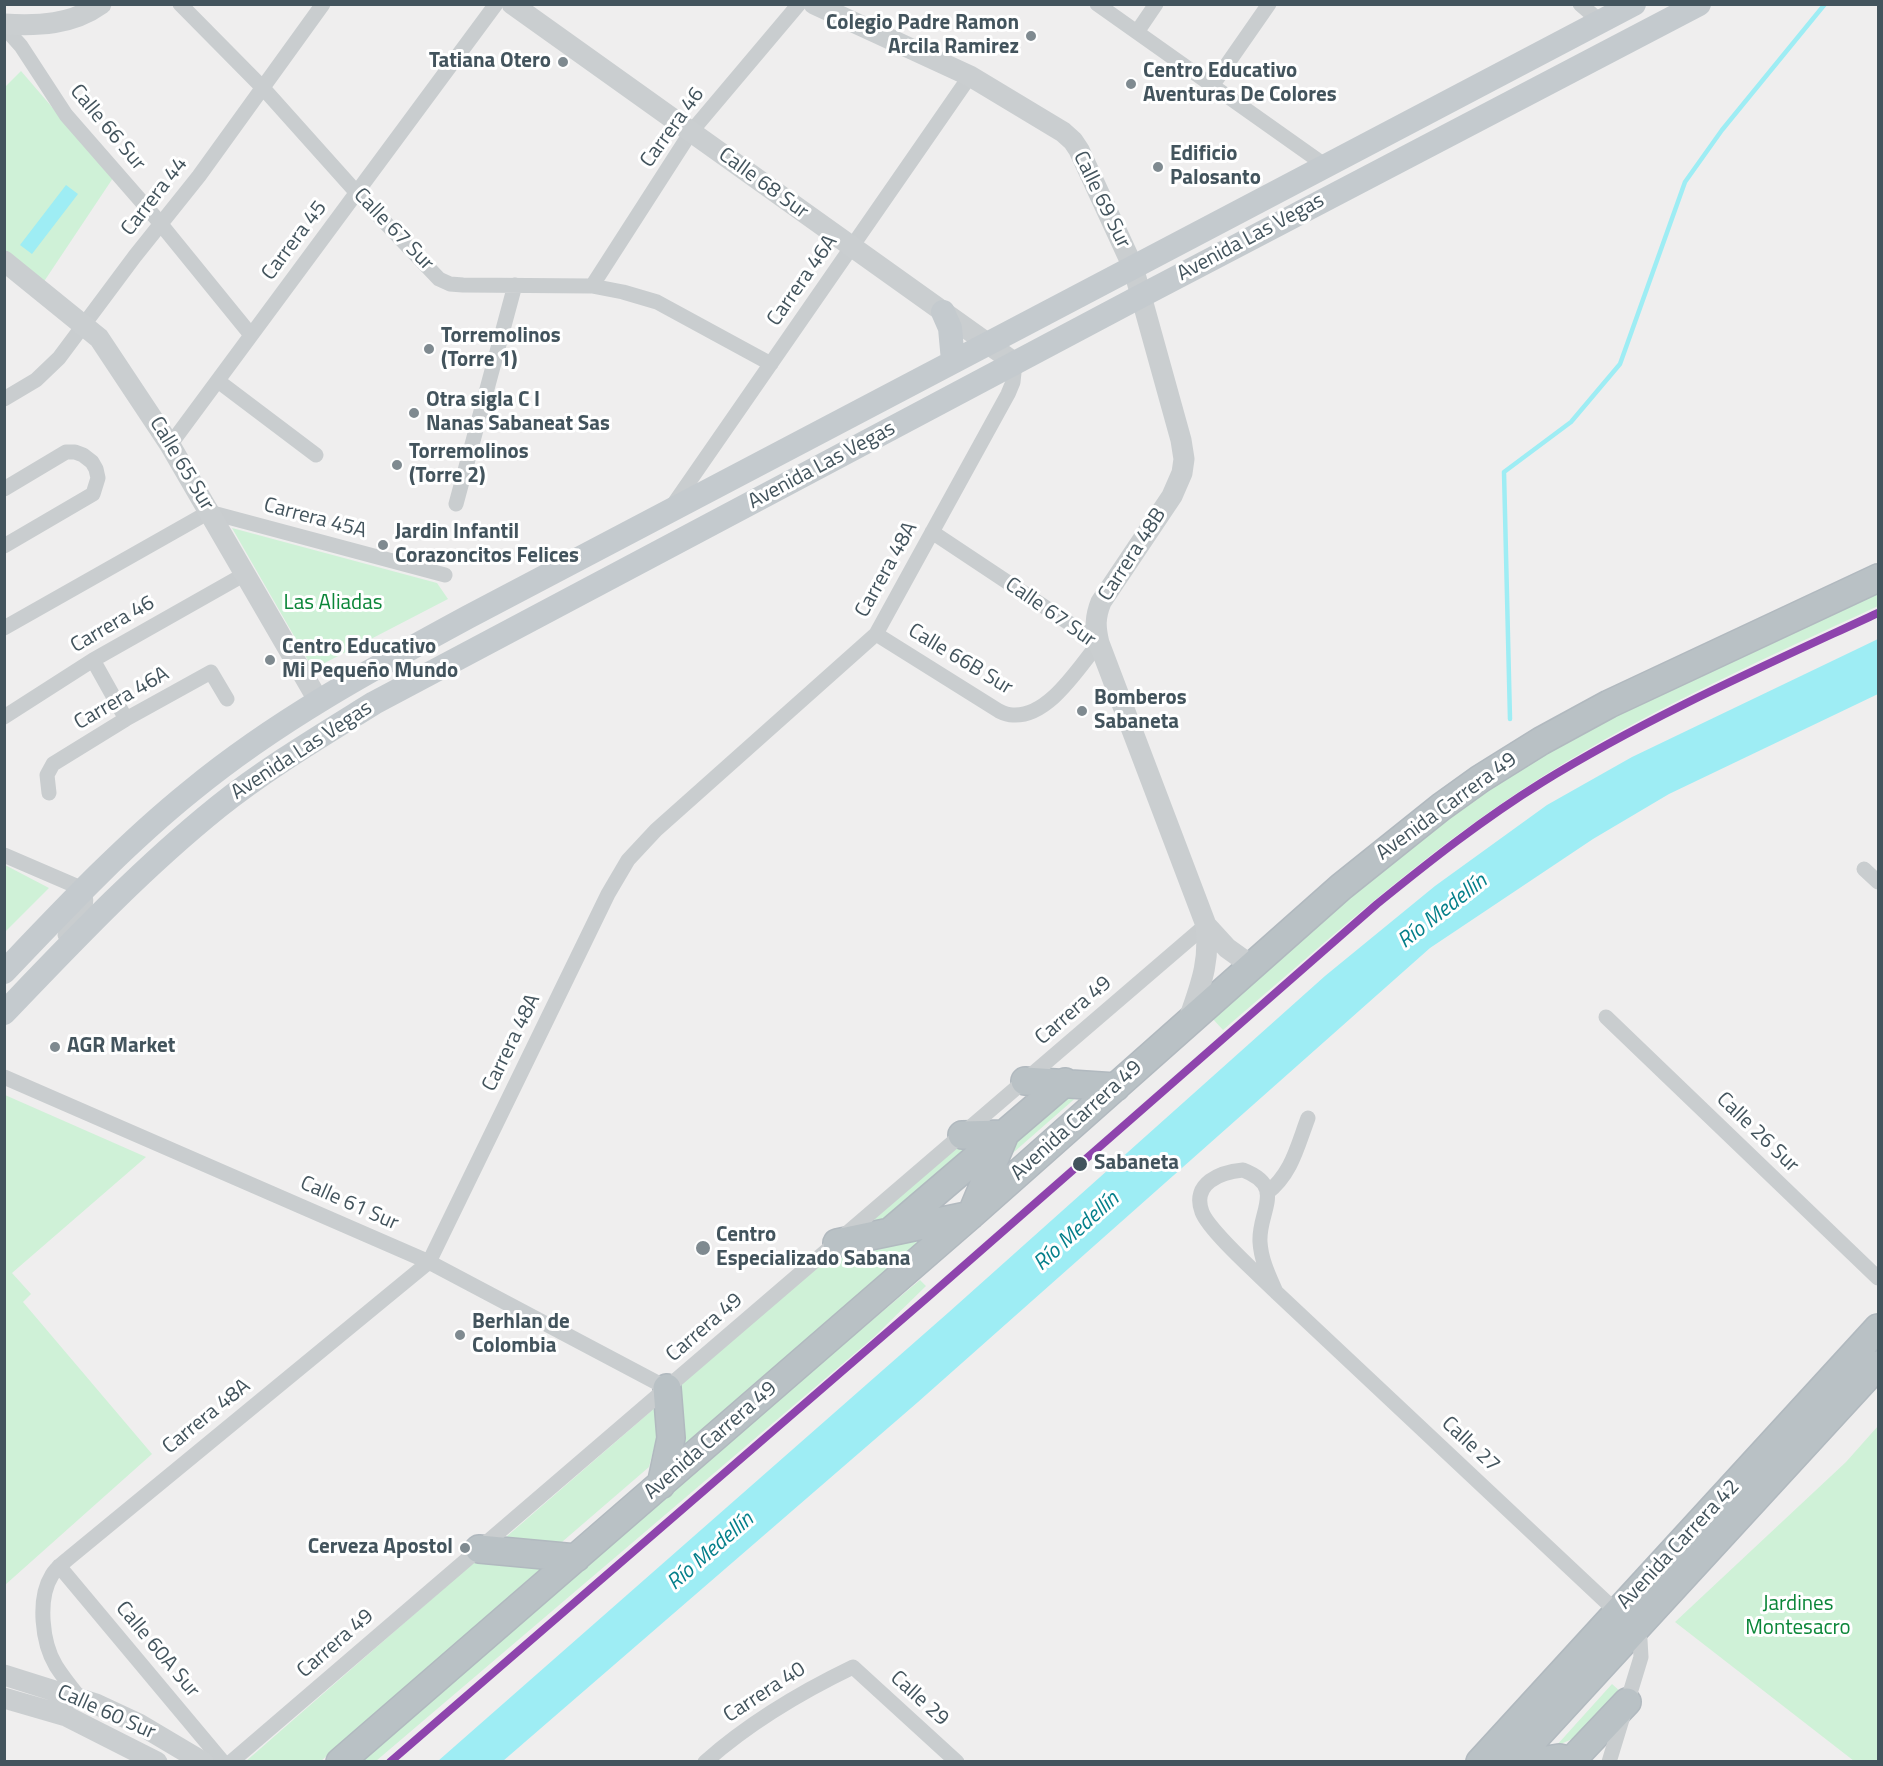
<!DOCTYPE html>
<meta charset="utf-8">
<style>
body{margin:0}
#map{position:relative;width:1883px;height:1766px;overflow:hidden;background:#efeeee;font-family:"Titillium Web",sans-serif}
canvas{display:block}
.frame{position:absolute;inset:0;border:6px solid #43545d;pointer-events:none}
</style>
<div id="map">
<canvas width="1883" height="1766"></canvas>
<div class="frame"></div>
</div>
<script>
const context = document.querySelector('canvas').getContext('2d');
context.lineJoin = 'round';
function fillPath(path, color) { context.fillStyle = color; context.fill(path, 'evenodd'); }
function stroke(path, color, width, dash) { context.strokeStyle = color; context.lineWidth = width; context.lineCap = dash ? 'butt' : 'round'; context.setLineDash(dash || []); context.stroke(path); }
function drawText(font, color, halo, rows, align = 'center') {
  context.font = font + ' "Titillium Web",sans-serif'; context.lineWidth = 6; context.setLineDash([]); context.textBaseline = 'middle'; context.strokeStyle = halo; context.fillStyle = color; for (const [text, x, y, turn = 0] of rows) {
    context.save(); context.translate(x, y); context.rotate((+turn || 0) * Math.PI / 180); context.textAlign = isNaN(turn) ? turn : align; if (halo) context.strokeText(text, 0, 0); context.fillText(text, 0, 0); context.restore();
  }
}
fillPath(new Path2D(`
 M 21,71 L 113,178 L 43,283 L 5,250 L 4,88 Z
 M 232,528 L 437,583 L 448,599 L 313,669 Z
 M 1878,592 L 1878,606 C 1773,655 1666,702 1566,762 C 1441,836 1333,936 1223,1030 L 1212,1018 L 1370,877 L 1466,805 L 1545,754 L 1658,694 Z
 M 5,865 L 49,888 L 5,932 Z
 M 5,1095 L 146,1157 L 12,1273 L 31,1294 L 23,1302 L 152,1454 L 5,1585 Z
 M 1079,1095 L 1006,1159 L 1013,1136 L 1055,1099 Z
 M 975,1145 L 890,1221 L 861,1225 L 952,1146 Z
 M 935,1231 L 679,1449 L 676,1388 L 839,1248 Z
 M 920,1280 L 926,1286 L 874,1337 L 376,1761 L 358,1762 L 744,1427 Z
 M 657,1406 L 657,1436 L 649,1467 L 555,1548 L 498,1544 Z
 M 1878,1426 L 1878,1761 L 1854,1761 L 1675,1622 L 1846,1462 Z
 M 474,1562 L 545,1565 L 321,1761 L 245,1762 Z
 M 1612,1684 L 1622,1693 L 1584,1734 L 1556,1746 Z`), '#cff1d7');
fillPath(new Path2D(`
 M 66,185 L 78,194 L 32,254 L 20,245 Z
 M 1878,639 L 1878,694 L 1669,794 L 1593,839 L 1430,948 L 918,1402 L 503,1761 L 438,1761 L 949,1312 L 1325,976 L 1435,886 L 1547,805 L 1632,757 Z`), '#9eedf4');
stroke(new Path2D(`
 M 1510,719 L 1504,472 L 1571,422 L 1620,364 L 1685,182 L 1722,130 L 1825,4`), '#9eedf4', 4.5);
const highway = new Path2D(`
 M 1025,1081 L 1116,1087
 M 892,1230 L 1065,1082
 M 837,1243 L 971,1215 L 1005,1134 L 962,1135
 M 661,1485 L 671,1438 L 667,1388
 M 479,1549 L 576,1558
 M 1572,1760 L 1627,1702
 M 340,1762 L 971,1215 L 1341,887 L 1441,807 L 1480,779 L 1541,741 L 1609,704 L 1878,578
 M 1480,1762 L 1878,1328
 M 1513,1762 L 1878,1365
 M 1535,1762 L 1559,1758 L 1577,1762`);
stroke(highway, '#b1b9bf', 30);
stroke(new Path2D(`
 M 180,4 L 263,88 L 357,193 L 439,279 L 450,284 L 463,285 L 592,286 L 623,292 L 657,302 L 771,364
 M 1097,4 L 1326,166
 M 1580,4 L 1601,22
 M 4,27 L 21,46 L 66,115 L 155,217 L 251,335
 M 1137,32 L 1156,4
 M 1212,86 L 1269,4
 M 592,286 L 691,132 L 799,4
 M 218,381 L 316,455
 M 4,399 L 36,380 L 59,358 L 135,256 L 199,176 L 323,4
 M 170,445 L 496,4
 M 4,489 L 66,452 L 75,452 L 83,455 L 92,462 L 96,469 L 98,478 L 93,494 L 4,546
 M 456,504 L 515,285
 M 673,505 L 970,76
 M 4,628 L 209,512 L 445,575
 M 876,634 L 999,711 C 1003,713 1009,715 1013,715 C 1049,717 1078,668 1099,643 L 932,532
 M 93,660 L 126,719
 M 4,717 L 93,660 L 245,574
 M 49,793 L 47,775 L 53,764 L 126,719 L 211,672 L 227,699
 M 4,855 L 83,889 C 92,907 77,922 65,935
 M 1864,869 L 1878,882
 M 1606,1017 L 1878,1278
 M 4,1077 L 429,1262 L 667,1388
 M 1243,1170 C 1287,1187 1258,1211 1260,1242 C 1261,1260 1269,1276 1276,1292 C 1259,1275 1209,1231 1202,1212 C 1191,1183 1221,1172 1243,1170 Z
 M 1267,1193 C 1292,1173 1297,1147 1308,1118
 M 1276,1292 L 1635,1629 L 1640,1640 L 1641,1657 L 1609,1762
 M 59,1566 L 223,1762
 M 79,1697 C 71,1687 63,1677 56,1666 C 42,1643 37,1599 52,1575 C 56,1568 63,1563 69,1558 L 429,1262 L 608,894 L 628,860 L 656,830 L 876,634 L 1008,394 L 1013,382 L 1015,363
 M 231,1762 L 1206,925
 M 705,1762 C 750,1722 799,1693 853,1667 L 957,1762`), '#c9cdcf', 15);
stroke(new Path2D(`
 M 512,4 L 1015,363
 M 814,4 L 970,76 L 1063,132 L 1073,141 L 1079,150 L 1133,267 L 1181,440 L 1184,459 L 1182,473 L 1172,496 L 1101,602 C 1095,617 1095,627 1099,643 L 1206,925 C 1210,965 1200,986 1188,1022
 M 4,24 C 38,26 72,25 101,4
 M 4,261 L 99,338 L 170,445 L 318,700
 M 1206,925 L 1227,948 L 1252,966
 M 4,1675 L 96,1704 L 139,1724 L 203,1762
 M 4,1698 L 66,1716 L 157,1762`), '#caced0', 21);
stroke(new Path2D(`
 M 943,312 L 950,328 L 953,361
 M 4,972 C 64,909 124,845 191,791 C 276,721 372,669 468,617 L 1634,4
 M 4,1013 C 73,941 141,869 218,807 C 267,768 321,736 374,703 L 1141,296 L 1699,4`), '#c4cace', 24);
stroke(highway, '#b9c1c5', 27);
stroke(new Path2D(`
 M 390,1762 L 928,1297 L 1377,904 C 1430,861 1483,819 1541,783 C 1648,717 1764,666 1878,613`), '#8e44ad', 8);
for (const [x, y, r, color] of [
 [1031,36,6,"#7f8a90"],
 [563,62,6,"#7f8a90"],
 [1131,84,6,"#7f8a90"],
 [1158,167,6,"#7f8a90"],
 [429,349,6,"#7f8a90"],
 [414,413,6,"#7f8a90"],
 [397,465,6,"#7f8a90"],
 [383,545,6,"#7f8a90"],
 [270,660,6,"#7f8a90"],
 [1082,711,6,"#7f8a90"],
 [55,1047,6,"#7f8a90"],
 [1080,1164,8,"#43545d"],
 [703,1248,8,"#7f8a90"],
 [460,1335,6,"#7f8a90"],
 [465,1548,6,"#7f8a90"]
]) { const dot = new Path2D(); dot.arc(x, y, r, 0, 2 * Math.PI); context.fillStyle = color; context.fill(dot); stroke(dot, '#fff', 2); }
drawText('bold 21px', '#43545d', '#fff', [
 ["Colegio Padre Ramon",1019,24,"right"],
 ["Arcila Ramirez",1019,48,"right"],
 ["Tatiana Otero",551,62,"right"],
 ["Centro Educativo",1143,72],
 ["Aventuras De Colores",1143,96],
 ["Edificio",1170,155],
 ["Palosanto",1170,179],
 ["Torremolinos",441,337],
 ["(Torre 1)",441,361],
 ["Otra sigla C I",426,401],
 ["Nanas Sabaneat Sas",426,425],
 ["Torremolinos",409,453],
 ["(Torre 2)",409,477],
 ["Jardin Infantil",395,533],
 ["Corazoncitos Felices",395,557],
 ["Centro Educativo",282,648],
 ["Mi Pequeño Mundo",282,672],
 ["Bomberos",1094,699],
 ["Sabaneta",1094,723],
 ["AGR Market",67,1047],
 ["Centro",716,1236],
 ["Especializado Sabana",716,1260],
 ["Berhlan de",472,1323],
 ["Colombia",472,1347],
 ["Cerveza Apostol",453,1548,"right"]
], 'left');
drawText('21px', '#43545d', '#fff', [
 ["Calle 66 Sur",107,128,50],
 ["Carrera 46",673,128,-54],
 ["Calle 68 Sur",763,184,36],
 ["Carrera 44",155,197,-52],
 ["Calle 69 Sur",1101,200,64],
 ["Calle 67 Sur",393,230,46],
 ["Avenida Las Vegas",1251,238,-28],
 ["Carrera 45",295,241,-53],
 ["Carrera 46A",803,281,-55],
 ["Calle 65 Sur",181,464,59],
 ["Avenida Las Vegas",822,466,-28],
 ["Carrera 45A",315,519,15],
 ["Carrera 48B",1133,555,-57],
 ["Carrera 48A",887,570,-61],
 ["Calle 67 Sur",1050,613,35],
 ["Carrera 46",113,625,-30],
 ["Calle 66B Sur",960,660,31],
 ["Carrera 46A",122,699,-30],
 ["Avenida Las Vegas",302,751,-33],
 ["Avenida Carrera 49",1447,807,-36],
 ["Carrera 49",1074,1011,-41],
 ["Carrera 48A",512,1043,-64],
 ["Avenida Carrera 49",1077,1121,-42],
 ["Calle 26 Sur",1757,1133,44],
 ["Calle 61 Sur",349,1204,24],
 ["Carrera 49",705,1328,-41],
 ["Carrera 48A",207,1417,-39],
 ["Avenida Carrera 49",711,1441,-41],
 ["Calle 27",1470,1445,43],
 ["Avenida Carrera 42",1679,1545,-47],
 ["Carrera 49",336,1644,-41],
 ["Calle 60A Sur",157,1650,50],
 ["Carrera 40",765,1693,-33],
 ["Calle 29",919,1699,42],
 ["Calle 60 Sur",106,1713,24]
]);
drawText('21px', '#0b8639', '#fff', [
 ["Las Aliadas",333,604],
 ["Jardines",1798,1605],
 ["Montesacro",1798,1629]
]);
drawText('bold 21px', '#43545d', '#fff', [
 ["Sabaneta",1094,1164]
], 'left');
drawText('italic 22px', '#047f8a', '#fff', [
 ["Río Medellín",1443,912,-38],
 ["Río Medellín",1077,1232,-42],
 ["Río Medellín",711,1552,-41]
]);
</script>
